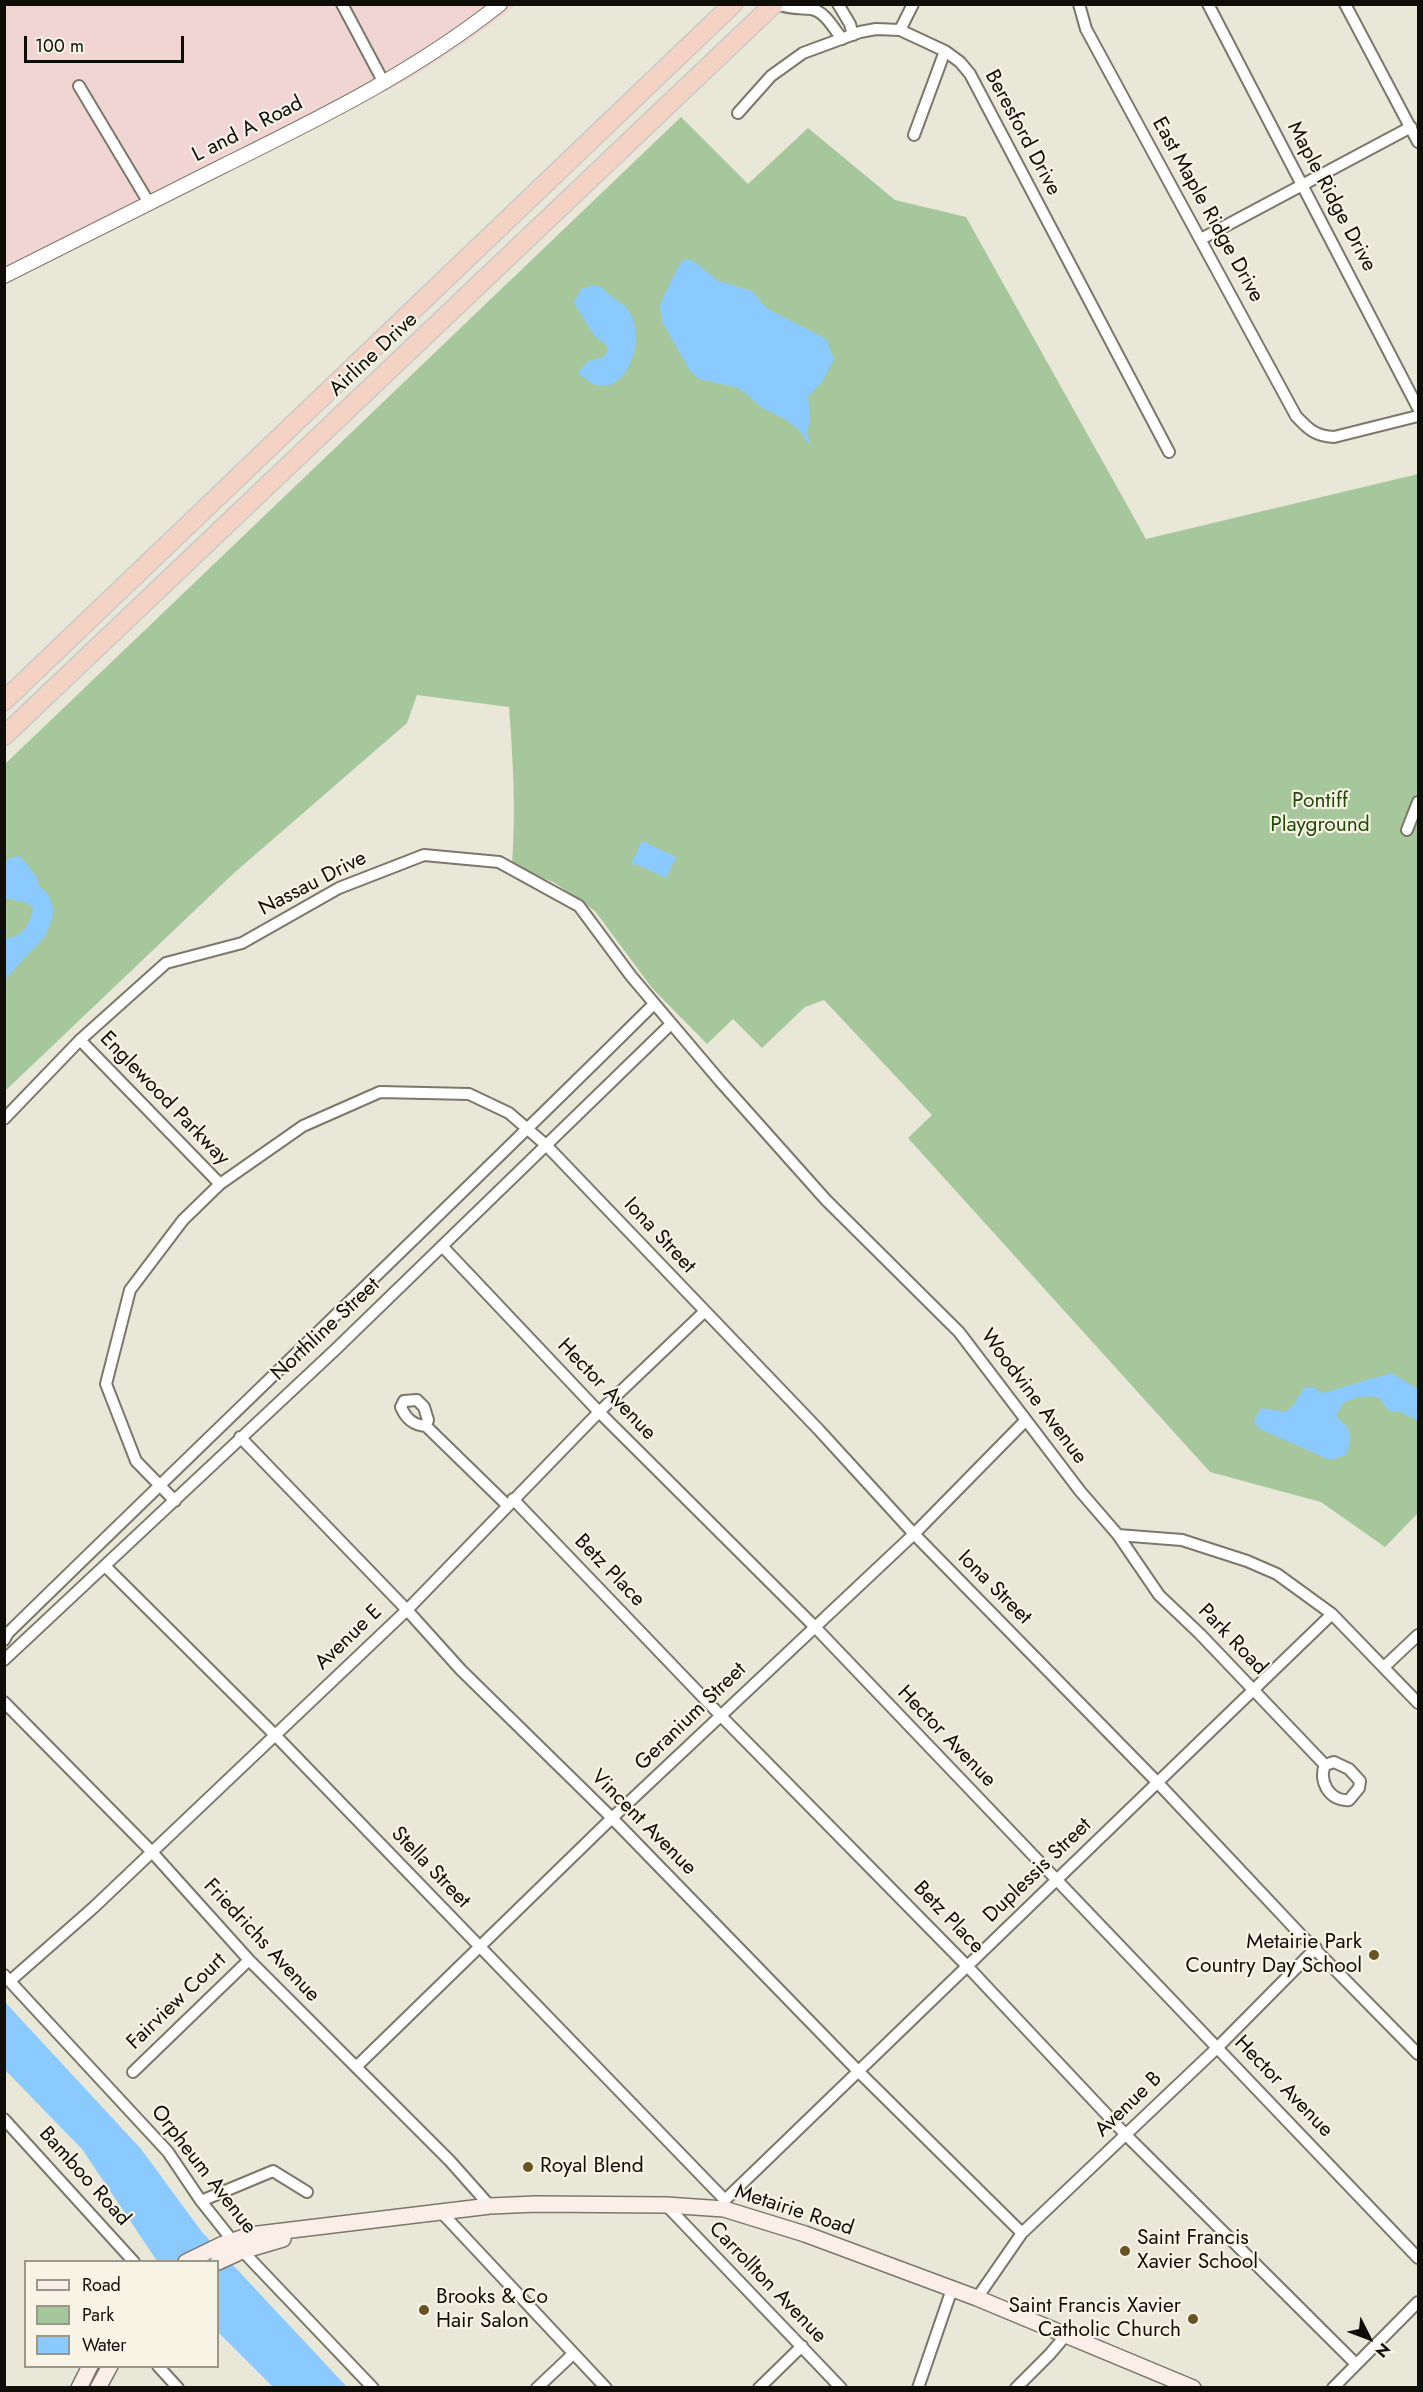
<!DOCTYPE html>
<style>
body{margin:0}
#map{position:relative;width:1423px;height:2392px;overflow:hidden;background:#e9e7d8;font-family:Jost,sans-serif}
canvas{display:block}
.frame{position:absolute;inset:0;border:6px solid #0e0d08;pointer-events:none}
.legend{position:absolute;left:24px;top:2260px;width:195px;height:108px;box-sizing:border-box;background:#f7f4e5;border:2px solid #9a988d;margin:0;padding:8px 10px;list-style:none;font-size:18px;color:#0e0d08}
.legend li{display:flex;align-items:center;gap:12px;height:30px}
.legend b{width:30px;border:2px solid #9a988d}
.north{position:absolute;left:1339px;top:2308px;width:60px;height:60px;-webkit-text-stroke:4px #f7f4e5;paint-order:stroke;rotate:132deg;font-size:16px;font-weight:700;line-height:24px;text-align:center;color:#0e0d08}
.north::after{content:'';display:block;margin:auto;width:21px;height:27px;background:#0e0d08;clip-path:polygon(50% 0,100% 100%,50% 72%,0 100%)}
.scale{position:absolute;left:24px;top:36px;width:160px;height:27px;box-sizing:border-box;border:3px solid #0e0d08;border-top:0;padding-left:8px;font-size:18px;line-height:21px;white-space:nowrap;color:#0e0d08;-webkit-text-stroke:4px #f7f4e5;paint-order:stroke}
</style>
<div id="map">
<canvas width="1423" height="2392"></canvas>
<div class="frame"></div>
<ul class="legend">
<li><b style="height:8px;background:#fbeee9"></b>Road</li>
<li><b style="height:16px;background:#a6c69b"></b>Park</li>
<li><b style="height:16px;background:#8acaff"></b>Water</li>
</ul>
<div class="north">N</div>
<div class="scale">100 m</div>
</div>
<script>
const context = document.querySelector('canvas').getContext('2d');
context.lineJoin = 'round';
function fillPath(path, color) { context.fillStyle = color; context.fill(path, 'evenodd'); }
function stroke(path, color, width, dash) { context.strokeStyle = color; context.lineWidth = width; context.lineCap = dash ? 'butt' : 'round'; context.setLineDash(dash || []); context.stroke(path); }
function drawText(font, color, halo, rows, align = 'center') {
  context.font = font + ' Jost,sans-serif'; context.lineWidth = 4.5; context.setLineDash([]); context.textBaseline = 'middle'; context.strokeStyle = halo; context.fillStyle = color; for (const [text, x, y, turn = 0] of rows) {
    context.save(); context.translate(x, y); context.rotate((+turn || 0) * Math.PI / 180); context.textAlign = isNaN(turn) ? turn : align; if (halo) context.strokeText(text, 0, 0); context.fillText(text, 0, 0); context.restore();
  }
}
fillPath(new Path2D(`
 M 4,5 L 516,5 L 474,37 L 411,78 L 5,284 Z`), '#f0d5d3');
fillPath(new Path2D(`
 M 681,117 L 748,184 L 808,128 L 895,200 L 966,217 L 1146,539 L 1418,474 L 1418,1513 L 1385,1547 L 1321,1502 L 1210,1472 L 908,1138 L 932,1115 L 824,1000 L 805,1007 L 762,1048 L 733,1019 L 707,1044 L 652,988 L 595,911 L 555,883 L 512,865 C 516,812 513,760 509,707 L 417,695 L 407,723 L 234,873 L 5,1091 L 5,764 Z`), '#a6c69b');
fillPath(new Path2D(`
 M 687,259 L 696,263 L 718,281 L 752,291 L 766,308 L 826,339 L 834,359 L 823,380 L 808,397 L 810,420 L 807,432 L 811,447 L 799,430 L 783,418 L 762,408 L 744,392 L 735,387 L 699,379 L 690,371 L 661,320 L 662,316 L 659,306 L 680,263 Z
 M 596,285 C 604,288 608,294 614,299 C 617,301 620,302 622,304 C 656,330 621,420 578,372 L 588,361 L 604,357 L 608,350 C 606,342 600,341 595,336 C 591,331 575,306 574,301 L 582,288 Z
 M 642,841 L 676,857 L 666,878 L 636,864 L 634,865 L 631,864 Z
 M 20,856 L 36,876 L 39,886 L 48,894 L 53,908 L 52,919 L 45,936 L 5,979 L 5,939 C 22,937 30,925 33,908 L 27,903 L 5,898 L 5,863 L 9,858 Z
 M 1391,1373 L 1418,1389 L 1418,1421 L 1401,1412 L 1389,1411 L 1378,1397 C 1365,1396 1346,1396 1339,1409 C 1338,1412 1336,1415 1338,1418 C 1340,1421 1343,1422 1345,1425 C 1353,1434 1351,1445 1345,1455 L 1330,1460 L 1262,1430 L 1256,1426 L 1254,1420 L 1261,1408 L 1286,1412 L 1294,1404 L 1304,1388 L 1313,1387 L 1323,1393 Z
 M 4,2001 L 141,2149 L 202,2232 L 347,2387 L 273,2387 L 218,2332 L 218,2262 L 157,2261 L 82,2149 L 5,2070 Z`), '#8acaff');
const minor = new Path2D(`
 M 342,4 L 384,83
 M 777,4 C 789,9 799,8 811,9 C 825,11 834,29 842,39
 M 838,4 L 850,24 L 853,35
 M 1079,4 L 1086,29 L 1296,416 C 1308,429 1315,436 1334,437 L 1418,416
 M 1208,4 L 1418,408
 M 1345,4 L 1418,142
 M 900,30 L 913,4
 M 79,86 L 149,203
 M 738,113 L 771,76 L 803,53 L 860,32 L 876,29 L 900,30 L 945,51 L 960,62 L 970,74 L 1169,452
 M 914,135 L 945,51
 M 1201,239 L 1411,127
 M 1407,830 L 1418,802
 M 80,1040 L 220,1184
 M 4,1119 L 80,1040 L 166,963 L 242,943 L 339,888 L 424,855 L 499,862 L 579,906 L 631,976 L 720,1081 L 826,1200 L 959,1332 L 1080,1491 L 1118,1535 L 1182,1540 L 1247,1561 L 1277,1574 L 1332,1614 L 1418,1703
 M 442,1246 L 599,1412 L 814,1626 L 1418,2258
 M 426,1426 C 413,1425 406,1419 401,1407 L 404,1401 L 417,1400 L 424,1407 L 428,1420 L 426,1426 L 507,1505
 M 240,1437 L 407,1610 L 461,1670 L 612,1818 L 858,2071 L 1022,2233
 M 513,1499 L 721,1716 L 968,1967 L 1126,2135 L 1356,2364
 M 175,1501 L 136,1461 L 106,1384 L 130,1290 L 183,1220 L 220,1184 L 303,1126 L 380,1092 L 469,1094 L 509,1113 L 546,1145 L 819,1430 L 914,1534 L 1158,1783 L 1301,1935 L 1418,2054
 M 1118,1535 L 1159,1595 L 1200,1634 L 1325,1765
 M 105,1566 L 275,1735 L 725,2200
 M 4,1640 L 8,1633 C 223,1423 441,1215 654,1004
 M 4,1660 L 336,1349 L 671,1024
 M 1384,1667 L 1418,1635
 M 4,1702 L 151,1851 L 249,1960 L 450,2161 L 490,2206
 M 1334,1762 L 1349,1769 L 1360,1781 L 1359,1788 L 1349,1800 C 1330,1802 1318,1781 1325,1765 Z
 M 4,1975 L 168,2152 L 201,2201 L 232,2240 L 373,2388
 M 10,1981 L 93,1908 L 407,1610 L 599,1412 L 704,1312
 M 356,2067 L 612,1818 L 914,1534 L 1026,1420
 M 133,2072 L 249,1960
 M 4,2119 L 134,2262
 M 201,2201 L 273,2171 L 307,2192
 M 666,2205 L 841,2388
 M 724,2206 L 725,2200 L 1332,1614
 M 442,2213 L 606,2388
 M 977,2298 L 1022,2233 L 1218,2047 L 1316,1948
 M 158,2366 L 178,2388
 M 537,2388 L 573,2354
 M 759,2388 L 802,2346
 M 918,2388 L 952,2289
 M 1016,2388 L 1050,2354 L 1066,2335
 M 1333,2388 L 1418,2302`);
const tertiary = new Path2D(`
 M 4,276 C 78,239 151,202 225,165 C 320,118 416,71 500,4`);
const secondary = new Path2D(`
 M 186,2262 L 223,2244 L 250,2235 L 490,2206 L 536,2204 L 666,2205 L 724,2209 L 805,2234 L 977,2298 L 1193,2388
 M 218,2262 L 242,2251 L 283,2239
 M 79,2388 L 90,2366
 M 98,2388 L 110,2366`);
const trunk = new Path2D(`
 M 4,701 L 733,4
 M 4,736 L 774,4`);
stroke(minor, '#7b786b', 14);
stroke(tertiary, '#7b786b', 16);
stroke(secondary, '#7b786b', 18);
stroke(trunk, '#cacac9', 21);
stroke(minor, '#fff', 10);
stroke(tertiary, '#fff', 14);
stroke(secondary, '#fbeee9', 15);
stroke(trunk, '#f4d2c4', 18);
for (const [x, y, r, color] of [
 [1374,1955,6,"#675422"],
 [528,2167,6,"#675422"],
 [1125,2251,6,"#675422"],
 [424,2310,6,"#675422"],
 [1193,2319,6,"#675422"]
]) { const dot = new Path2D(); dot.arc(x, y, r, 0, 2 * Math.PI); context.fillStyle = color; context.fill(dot); stroke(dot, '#f7f4e5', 2); }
drawText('21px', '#0e0d08', '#f7f4e5', [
 ["L and A Road",248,130,-27],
 ["Beresford Drive",1022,133,62],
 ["Maple Ridge Drive",1331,197,62],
 ["East Maple Ridge Drive",1207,210,61],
 ["Airline Drive",374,355,-43],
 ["Nassau Drive",313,884,-27],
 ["Englewood Parkway",164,1099,46],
 ["Iona Street",659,1236,47],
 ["Northline Street",326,1330,-43],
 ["Hector Avenue",606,1390,46],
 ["Woodvine Avenue",1033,1397,53],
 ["Betz Place",609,1571,46],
 ["Iona Street",994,1588,45],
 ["Avenue E",349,1638,-44],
 ["Park Road",1232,1640,46],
 ["Geranium Street",691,1717,-44],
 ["Hector Avenue",946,1737,46],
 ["Vincent Avenue",643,1823,45],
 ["Stella Street",430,1868,46],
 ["Duplessis Street",1038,1871,-44],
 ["Betz Place",948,1918,46],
 ["Friedrichs Avenue",261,1941,47],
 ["Fairview Court",177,2002,-44],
 ["Hector Avenue",1283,2087,46],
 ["Avenue B",1129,2105,-44],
 ["Orpheum Avenue",203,2170,52],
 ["Bamboo Road",84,2177,48],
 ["Metairie Road",794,2211,18],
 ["Carrollton Avenue",767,2283,46]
]);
drawText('21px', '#214b09', '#f7f4e5', [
 ["Pontiff",1320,802],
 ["Playground",1320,826]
]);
drawText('21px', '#0e0d08', '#f7f4e5', [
 ["Metairie Park",1362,1943,"right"],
 ["Country Day School",1362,1967,"right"],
 ["Royal Blend",540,2167],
 ["Saint Francis",1137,2239],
 ["Xavier School",1137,2263],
 ["Brooks & Co",436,2298],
 ["Hair Salon",436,2322],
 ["Saint Francis Xavier",1181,2307,"right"],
 ["Catholic Church",1181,2331,"right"]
], 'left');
</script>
